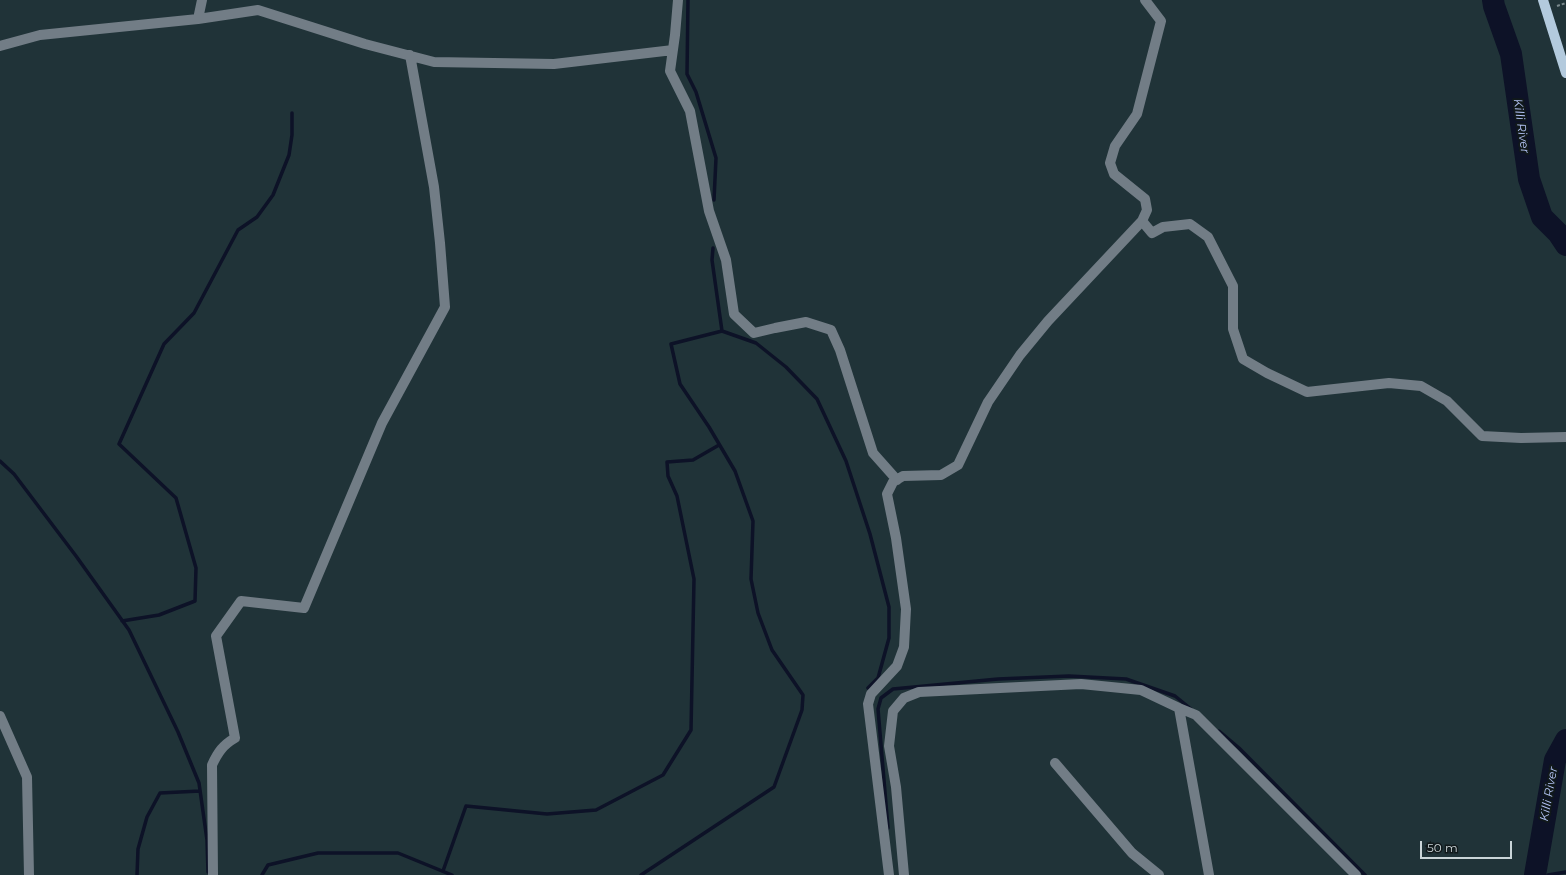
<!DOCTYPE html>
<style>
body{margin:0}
#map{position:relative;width:1566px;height:875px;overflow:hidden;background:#203338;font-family:Montserrat,sans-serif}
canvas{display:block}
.scale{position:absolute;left:1420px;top:841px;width:92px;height:18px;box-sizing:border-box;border:2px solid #cad5d8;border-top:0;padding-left:5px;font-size:12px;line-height:14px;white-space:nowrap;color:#cad5d8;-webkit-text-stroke:3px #11191b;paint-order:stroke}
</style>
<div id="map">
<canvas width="1566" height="875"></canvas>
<div class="scale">50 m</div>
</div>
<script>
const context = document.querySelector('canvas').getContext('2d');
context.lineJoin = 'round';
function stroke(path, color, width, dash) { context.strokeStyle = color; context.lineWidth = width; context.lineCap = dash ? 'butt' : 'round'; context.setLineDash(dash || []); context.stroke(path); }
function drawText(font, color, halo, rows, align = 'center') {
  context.font = font + ' Montserrat,sans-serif'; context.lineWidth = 4; context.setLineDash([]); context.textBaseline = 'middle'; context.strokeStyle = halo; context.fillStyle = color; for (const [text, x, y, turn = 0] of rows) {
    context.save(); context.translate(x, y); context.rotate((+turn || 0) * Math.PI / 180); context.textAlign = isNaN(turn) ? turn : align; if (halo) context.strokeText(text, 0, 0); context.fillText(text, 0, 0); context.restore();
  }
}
stroke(new Path2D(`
 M 688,0 L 687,74 L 696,92 L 716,158 L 714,200
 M 713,248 L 712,260 L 722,331
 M 0,461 L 14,474 L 76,556 L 129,630 L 178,732 L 199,783 L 207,840 L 208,872
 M 122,621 L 159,615 L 195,601 L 196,568 L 176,498 L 119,444 L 164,344 L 194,313 L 238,230 L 257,217 L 273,195 L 289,155 L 292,135 L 292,113
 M 1219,731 L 1239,748 L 1365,875
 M 888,828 L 878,709 L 881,698 L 893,689 L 998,679 L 1069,676 L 1126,679 L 1175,696 L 1191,709
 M 443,871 L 466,806 L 547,814 L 596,810 L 663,775 L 691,730 L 694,579 L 677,496 L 668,476 L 667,462 L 693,460 L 719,445
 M 137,875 L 138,849 L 147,817 L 160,793 L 200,791
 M 262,875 L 268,865 L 318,853 L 398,853 L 452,875
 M 641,875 L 774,787 L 802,710 L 803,695 L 772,650 L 758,613 L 751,579 L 753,521 L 735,471 L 709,427 L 680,384 L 671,344 L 722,331 L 756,343 L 786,367 L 817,399 L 846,461 L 870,534 L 889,607 L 889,638 L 878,678 L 868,688
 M 1548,875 L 1566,872`), '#0d1227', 3.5);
stroke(new Path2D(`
 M 1493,0 L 1494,6 L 1511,54 L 1529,179 L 1542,217 L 1558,233 L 1566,245
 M 1535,875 L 1555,760 L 1566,740`), '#0d1227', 22);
stroke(new Path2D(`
 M 1557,6 L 1566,3`), '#7a898d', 2, [3, 2]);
stroke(new Path2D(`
 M 678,0 L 675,35 L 670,71 L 690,111 L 709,211 L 726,260 L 734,314 L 754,333 L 775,328 L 806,322 L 831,330 L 840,350 L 873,453 L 897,480
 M 198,19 L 258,10 L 365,44 L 434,62 L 554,64 L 673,50
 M 0,46 L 40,35 L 198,19 L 202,0
 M 1142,221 L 1152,233 L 1163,227 L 1190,224 L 1208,237 L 1233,286 L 1233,329 L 1243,359 L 1267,373 L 1307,392 L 1389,383 L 1421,386 L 1447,401 L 1482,436 L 1521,438 L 1566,437
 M 1179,708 L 1209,875
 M 0,716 L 27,777 L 29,875
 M 1055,763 L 1132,853 L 1159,875
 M 213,875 L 212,765 C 218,752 223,745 235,738 L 216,636 L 241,601 L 304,608 L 382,423 L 445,307 L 440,243 L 434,187 L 410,55
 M 889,875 L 868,704 L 871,694 L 897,666 L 904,647 L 906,609 L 896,538 L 887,494 L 893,482 L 903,476 L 941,475 L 958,465 L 988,402 L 1020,355 L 1048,321 L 1142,221 L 1147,210 L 1145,199 L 1114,174 L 1110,163 L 1115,146 L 1137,114 L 1161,21 L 1145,0
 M 904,875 L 896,787 L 889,746 L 893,711 L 904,698 L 919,692 L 1081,684 L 1141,690 L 1179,708 L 1196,715 L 1356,875`), '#727d86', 10);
stroke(new Path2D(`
 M 1543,0 L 1566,73`), '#b3cadd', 10);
drawText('italic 12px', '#b4c4f6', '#11191b', [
 ["Killi River",1521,126,82],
 ["Killi River",1549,794,-80]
]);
</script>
